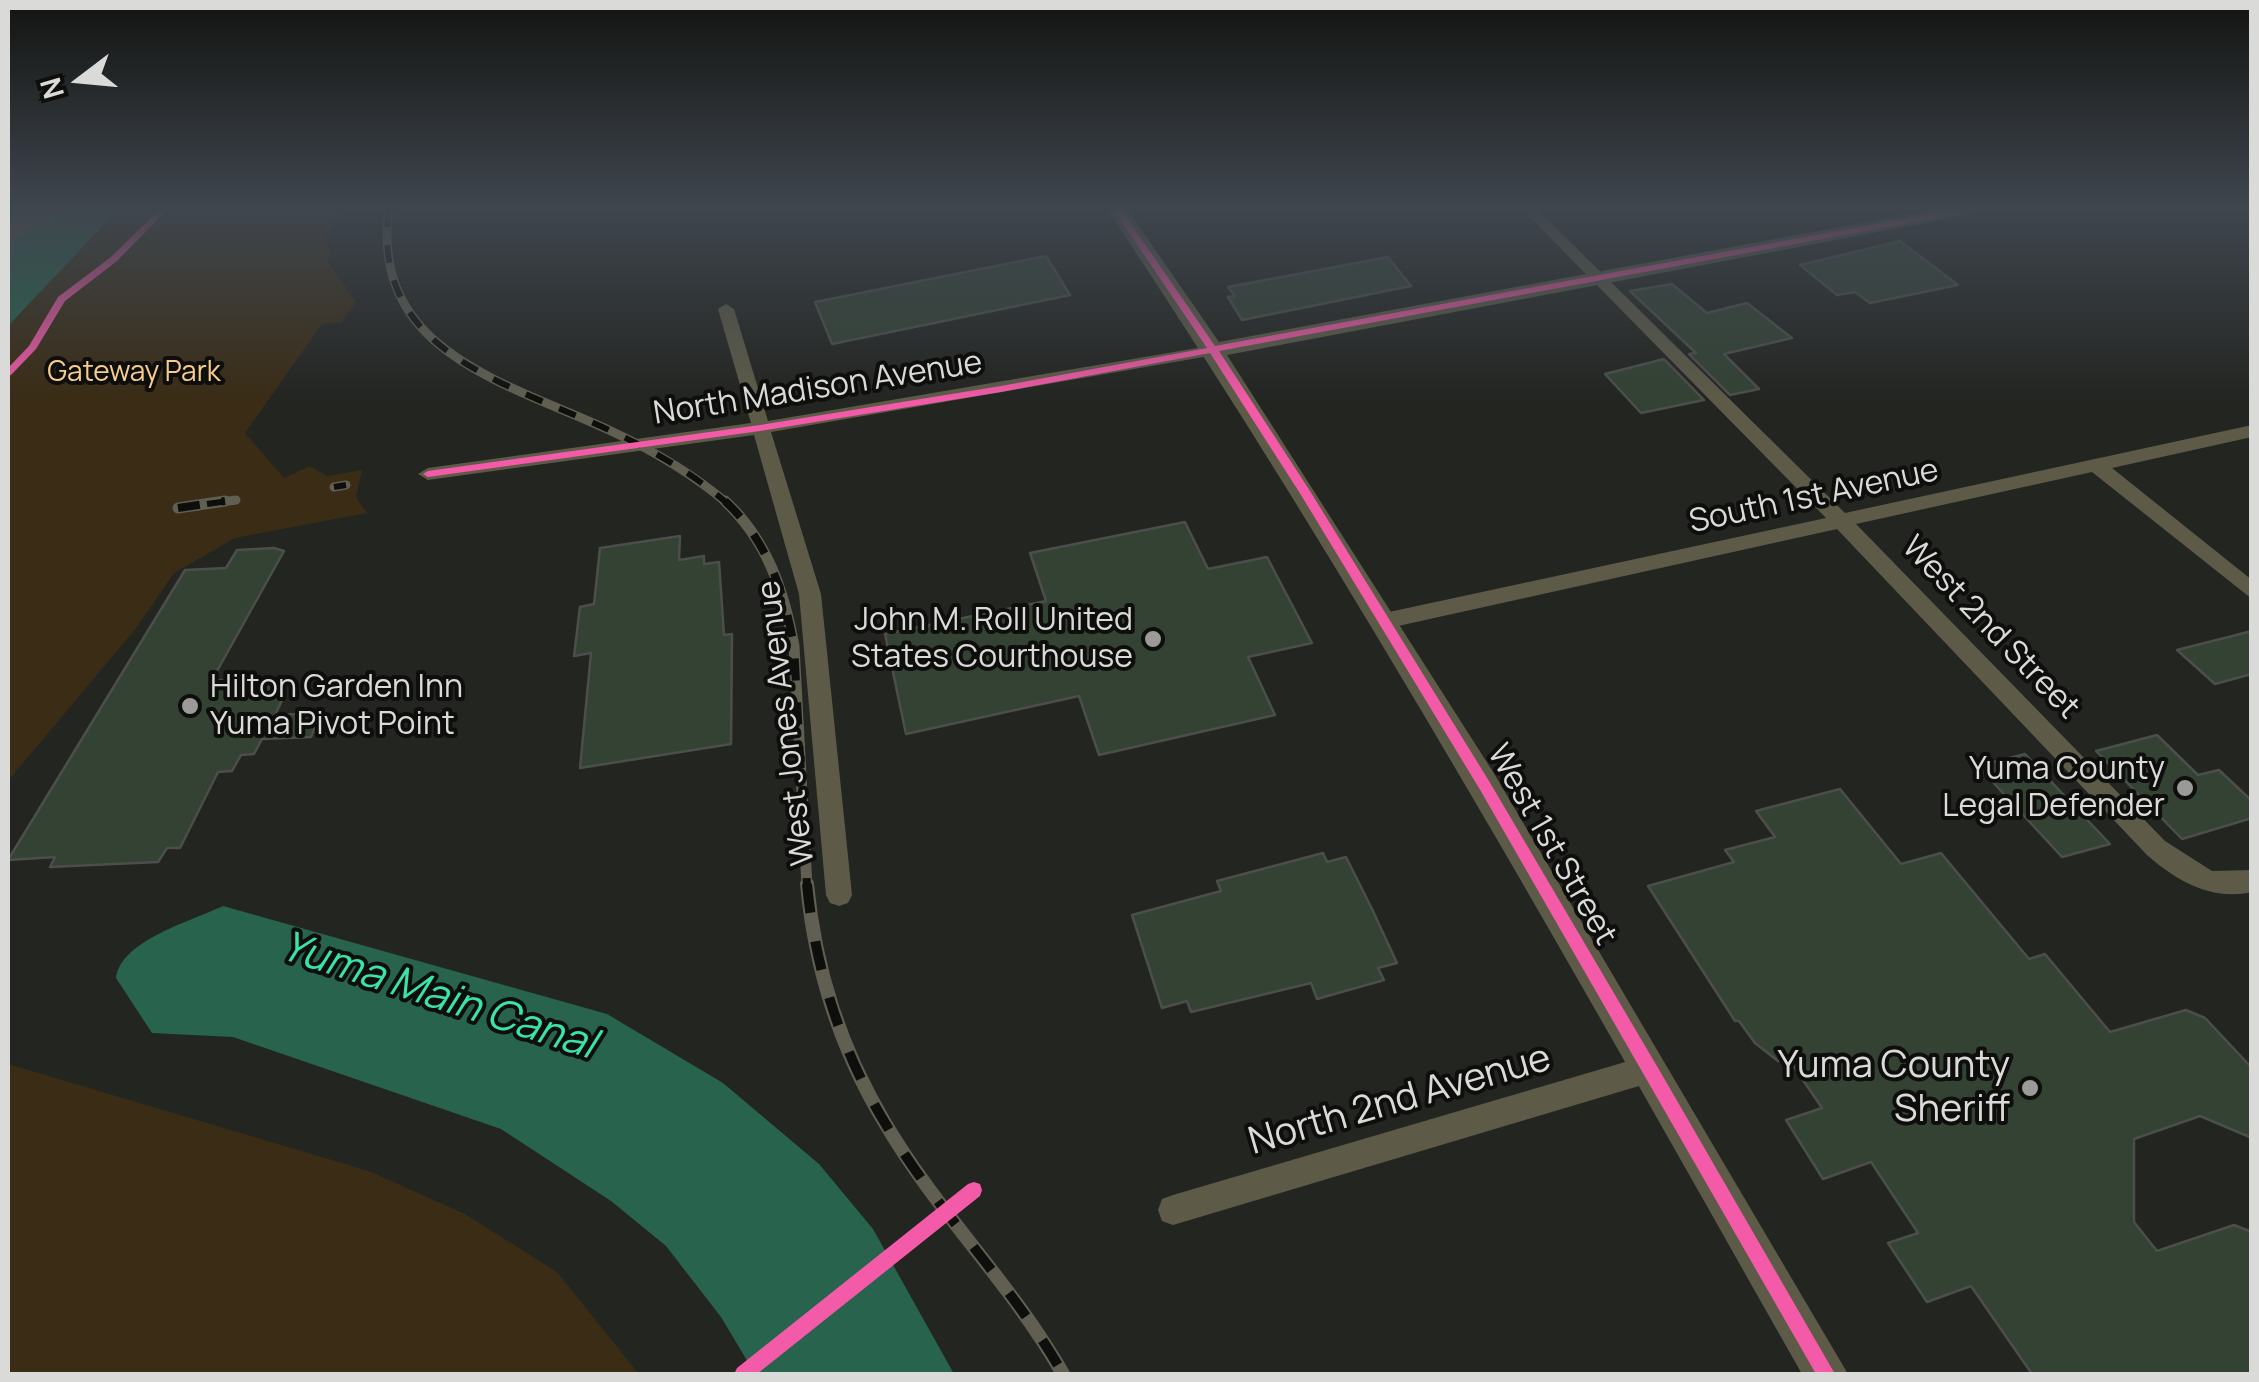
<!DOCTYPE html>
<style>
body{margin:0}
#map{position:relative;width:2259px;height:1382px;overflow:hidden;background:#232521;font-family:Manrope,sans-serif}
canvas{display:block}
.frame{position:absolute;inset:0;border:10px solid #dadbd8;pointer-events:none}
.north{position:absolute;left:30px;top:30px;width:100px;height:100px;-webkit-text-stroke:8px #0e0e0c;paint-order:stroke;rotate:254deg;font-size:28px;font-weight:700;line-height:40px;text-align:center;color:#dadbd8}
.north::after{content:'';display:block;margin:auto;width:35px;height:45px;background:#dadbd8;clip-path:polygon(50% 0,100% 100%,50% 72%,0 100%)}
</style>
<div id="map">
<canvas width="2259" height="1382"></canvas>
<div class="frame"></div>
<div class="north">N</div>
</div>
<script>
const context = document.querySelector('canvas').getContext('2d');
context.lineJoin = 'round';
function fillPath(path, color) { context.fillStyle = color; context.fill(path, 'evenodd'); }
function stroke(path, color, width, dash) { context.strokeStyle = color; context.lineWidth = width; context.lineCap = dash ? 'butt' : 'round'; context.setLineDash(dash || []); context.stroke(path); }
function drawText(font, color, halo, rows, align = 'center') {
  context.font = font + ' Manrope,sans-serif'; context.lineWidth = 8; context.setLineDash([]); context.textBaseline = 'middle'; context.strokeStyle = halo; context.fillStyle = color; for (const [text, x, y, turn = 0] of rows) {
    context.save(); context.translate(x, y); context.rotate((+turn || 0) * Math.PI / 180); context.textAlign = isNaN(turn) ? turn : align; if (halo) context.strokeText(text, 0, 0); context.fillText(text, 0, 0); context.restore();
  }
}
fillPath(new Path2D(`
 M 119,209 L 342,209 L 326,236 L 331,256 L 326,259 L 356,302 L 340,323 L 322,324 L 245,433 L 284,478 L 310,466 L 327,476 L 362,470 L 356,497 L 367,513 L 235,538 L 174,573 L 137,627 L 8,781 L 8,326 Z
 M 8,1064 L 369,1171 L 465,1214 L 557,1272 L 639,1374 L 8,1374 Z`), '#3a2c15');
fillPath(new Path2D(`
 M 8,209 L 119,209 L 8,326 Z
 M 223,906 L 607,1014 L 723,1083 L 819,1164 L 873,1229 L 954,1374 L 755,1374 L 721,1317 L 666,1246 L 611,1201 L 501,1129 L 233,1037 L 152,1033 L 116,978 C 121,940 192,921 223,906 Z`), '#28634d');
const building = new Path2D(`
 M 1900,241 L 1958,285 L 1870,303 L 1855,292 L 1837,295 L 1800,265 Z
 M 1046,256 L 1070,295 L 832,344 L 815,302 Z
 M 1388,257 L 1411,286 L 1242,320 L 1228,297 L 1235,296 L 1228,287 Z
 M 1672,284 L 1707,313 L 1747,303 L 1792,338 L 1724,354 L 1759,389 L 1730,395 L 1689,354 L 1696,353 L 1630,291 Z
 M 1664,359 L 1704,400 L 1641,413 L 1605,374 Z
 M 1185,522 L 1208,569 L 1267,557 L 1312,643 L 1248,657 L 1275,715 L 1099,755 L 1079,696 L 906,734 L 885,634 L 1046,601 L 1030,553 Z
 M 680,536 L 679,560 L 704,556 L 704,564 L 719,562 L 724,635 L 732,634 L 731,744 L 580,768 L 591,653 L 574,656 L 580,607 L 594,604 L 600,548 Z
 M 274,548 L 284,551 L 212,680 L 277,683 L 270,699 L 283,698 L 275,715 L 322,713 L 311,737 L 262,739 L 254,754 L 241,755 L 232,771 L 218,772 L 180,848 L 167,848 L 158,862 L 50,867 L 55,857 L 8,860 L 185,570 L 226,568 L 237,550 Z
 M 2252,631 L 2252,674 L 2215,684 L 2177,650 Z
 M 2157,735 L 2198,775 L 2219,770 L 2252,801 L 2252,818 L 2182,839 L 2096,751 Z
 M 2025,754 L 2110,844 L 2062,857 L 1978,766 Z
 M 1840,789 L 1901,864 L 1941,853 L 2029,959 L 2045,954 L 2110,1032 L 2186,1010 L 2205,1018 L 2252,1068 L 2252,1138 L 2200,1116 L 2134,1139 L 2134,1222 L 2157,1251 L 2234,1225 L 2252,1232 L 2252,1374 L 2032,1374 L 1971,1286 L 1927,1302 L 1888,1243 L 1918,1233 L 1871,1162 L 1823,1179 L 1786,1120 L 1822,1108 L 1788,1058 L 1778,1061 L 1755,1043 L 1739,1021 L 1735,1021 L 1648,886 L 1734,862 L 1725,850 L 1775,837 L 1756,811 Z
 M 1323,853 L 1327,862 L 1346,857 L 1372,909 L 1397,963 L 1378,968 L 1384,980 L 1317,999 L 1311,983 L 1191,1012 L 1187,1001 L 1162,1008 L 1132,915 L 1221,891 L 1217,881 Z`);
fillPath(building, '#334233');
stroke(building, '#4c4e4b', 2.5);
fillPath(new Path2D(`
 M 1522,209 L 1537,209 L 1845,513 L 2252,425 L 2252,437 L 2112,468 L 2252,580 L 2252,599 L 2092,472 L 1856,524 L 2165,841 L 2212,871 L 2252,870 L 2252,892 C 2211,901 2177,881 2147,855 L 1837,529 L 1389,628 L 1381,626 L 1378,620 L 1381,614 L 1389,612 L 1826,518 Z
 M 726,304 L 734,309 L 768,421 L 1215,345 L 1224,350 L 1215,355 L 771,432 L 821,594 L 852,895 L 848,903 L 839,906 L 830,903 L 826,895 L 799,594 L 754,435 L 428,480 L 418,474 L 428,468 L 751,423 L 718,309 Z
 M 1649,1055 L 1659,1059 L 1663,1069 L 1659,1079 L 1649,1083 L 1173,1225 L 1162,1221 L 1158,1210 L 1162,1199 L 1173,1195 Z`), '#5d5b48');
fillPath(new Path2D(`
 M 1107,209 L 1127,209 L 1219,342 L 1937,209 L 1978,209 L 1968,215 L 1227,355 L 1495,775 L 1848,1374 L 1802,1374 C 1579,980 1359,586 1107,209 Z`), '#5d5b48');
fillPath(new Path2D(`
 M 35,209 L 71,209 L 8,242 L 8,222 Z`), '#5e5b44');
const railFar2 = new Path2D(`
 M 389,209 C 369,353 509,383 611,431 C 654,451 692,473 728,504
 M 334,487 L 346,485
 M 207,504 L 236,500`);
const railFar1 = new Path2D(`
 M 725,501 C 767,540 784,591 794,646 L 807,886
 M 178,508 L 225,501`);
const rail = new Path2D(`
 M 807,884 C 815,969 841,1050 885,1123 C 937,1212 1012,1284 1063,1374`);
stroke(railFar2, '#605f51', 9);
stroke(railFar1, '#605f51', 11);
stroke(rail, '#605f51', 14);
stroke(railFar2, '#0e0e0c', 6, [18]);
stroke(railFar1, '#0e0e0c', 8, [22]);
stroke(rail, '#0e0e0c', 10, [29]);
fillPath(new Path2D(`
 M 160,209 L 168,209 L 117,261 L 65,301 L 36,349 L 11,375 L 8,376 L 8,368 L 29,346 L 58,297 L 111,257 Z
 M 1113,209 L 1121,209 L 1215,346 L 1956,209 L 1972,209 L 1968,212 L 1219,351 L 1310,491 L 1489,781 L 1661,1073 L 1835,1374 L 1816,1374 L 1479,788 L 1301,495 L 1210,353 L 1001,392 L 760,431 L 428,477 L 423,474 L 428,471 L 760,425 L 1001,386 L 1207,348 Z
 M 974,1182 L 980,1184 L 982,1190 L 980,1196 L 757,1374 L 734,1374 L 737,1368 L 968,1184 Z`), '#f35aa7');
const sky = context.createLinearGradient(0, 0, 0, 402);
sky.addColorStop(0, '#131412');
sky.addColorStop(0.52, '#3f464e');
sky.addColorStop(1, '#3f464e00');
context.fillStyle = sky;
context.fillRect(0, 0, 2259, 402);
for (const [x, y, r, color] of [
 [1153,639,10,"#9a9b98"],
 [190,706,10,"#9a9b98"],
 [2185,788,10,"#9a9b98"],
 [2030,1088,10,"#9a9b98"]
]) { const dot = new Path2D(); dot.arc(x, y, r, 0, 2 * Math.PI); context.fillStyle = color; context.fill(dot); stroke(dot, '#0e0e0c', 4); }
drawText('28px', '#f7cc8c', '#0e0e0c', [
 ["Gateway Park",134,373]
]);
drawText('32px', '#dadbd8', '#0e0e0c', [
 ["North Madison Avenue",818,389,-9],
 ["South 1st Avenue",1814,497,-12],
 ["West 2nd Street",1990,628,46],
 ["West Jones Avenue",787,723,-97],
 ["West 1st Street",1551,845,60]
]);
drawText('32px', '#dadbd8', '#0e0e0c', [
 ["John M. Roll United",1133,621],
 ["States Courthouse",1133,658],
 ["Hilton Garden Inn",210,688,"left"],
 ["Yuma Pivot Point",210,725,"left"],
 ["Yuma County",2165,770],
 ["Legal Defender",2165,807]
], 'right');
drawText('38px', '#dadbd8', '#0e0e0c', [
 ["Yuma County",2010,1066],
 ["Sheriff",2010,1110]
], 'right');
drawText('38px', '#dadbd8', '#0e0e0c', [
 ["North 2nd Avenue",1400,1101,-16]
]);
drawText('italic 42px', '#39e4ac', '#0e0e0c', [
 ["Yuma Main Canal",438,997,18]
]);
</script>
